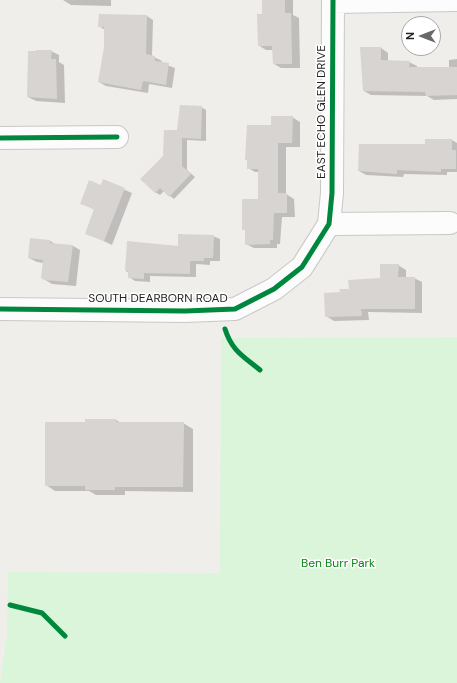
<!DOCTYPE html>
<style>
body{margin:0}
#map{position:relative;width:457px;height:683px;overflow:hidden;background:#f0eeeb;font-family:"DM Sans",sans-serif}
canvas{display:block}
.north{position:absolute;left:401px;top:16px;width:40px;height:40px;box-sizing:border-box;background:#fff;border:1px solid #a7a7a7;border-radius:50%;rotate:270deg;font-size:11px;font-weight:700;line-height:16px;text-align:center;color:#222}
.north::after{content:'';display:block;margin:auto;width:14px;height:18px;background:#6a6968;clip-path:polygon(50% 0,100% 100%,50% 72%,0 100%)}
</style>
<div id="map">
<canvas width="457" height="683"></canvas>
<div class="north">N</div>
</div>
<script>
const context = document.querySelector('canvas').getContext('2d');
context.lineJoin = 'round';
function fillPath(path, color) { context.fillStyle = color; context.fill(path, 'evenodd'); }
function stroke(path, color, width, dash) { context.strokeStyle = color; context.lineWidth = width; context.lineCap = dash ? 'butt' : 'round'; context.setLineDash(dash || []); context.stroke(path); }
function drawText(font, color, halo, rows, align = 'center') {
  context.font = font + ' "DM Sans",sans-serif'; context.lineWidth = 3; context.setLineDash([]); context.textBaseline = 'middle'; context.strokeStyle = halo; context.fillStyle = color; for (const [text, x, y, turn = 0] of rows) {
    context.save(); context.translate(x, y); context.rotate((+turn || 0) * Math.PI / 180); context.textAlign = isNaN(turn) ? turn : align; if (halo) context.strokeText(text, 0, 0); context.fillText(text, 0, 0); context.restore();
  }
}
fillPath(new Path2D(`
 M 457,337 L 457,683 L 0,683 L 7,635 L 8,572 L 220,573 L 221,338 Z`), '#daf5da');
fillPath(new Path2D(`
 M 111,0 L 111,6 L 71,5 L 63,0 Z
 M 263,0 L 293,0 L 293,15 L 299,18 L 300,68 L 281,68 L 274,64 L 273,50 L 266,50 L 258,45 L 263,15 Z
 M 147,16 L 153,20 L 152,56 L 162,61 L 161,63 L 175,68 L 172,88 L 149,84 L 148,93 L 106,86 L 99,82 L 105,47 L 105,30 L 99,26 Z
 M 381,48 L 388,53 L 388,61 L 409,62 L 417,66 L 417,69 L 449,68 L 449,60 L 457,59 L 457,99 L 434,100 L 427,96 L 371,95 L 364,91 Z
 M 51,51 L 59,55 L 59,62 L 64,65 L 65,103 L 36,101 L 28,97 Z
 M 201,107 L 206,110 L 206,141 L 187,140 L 187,170 L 195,177 L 174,199 L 164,191 L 160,195 L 155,192 L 164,156 L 178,131 Z
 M 292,117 L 300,122 L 300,147 L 286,147 L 286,194 L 294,199 L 295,217 L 282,217 L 280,244 L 277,244 L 277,248 L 254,248 L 246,244 L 246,231 L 243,229 L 259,200 L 259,172 L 255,172 L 248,168 L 272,126 Z
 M 452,140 L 457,143 L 457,172 L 447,172 L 447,175 L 404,174 L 403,177 L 366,175 L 359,171 L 426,145 Z
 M 104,181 L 132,193 L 112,245 L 87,233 L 95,210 L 82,203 L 102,186 Z
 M 213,236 L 220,239 L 220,261 L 210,261 L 210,265 L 196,264 L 196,277 L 150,276 L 150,282 L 135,281 L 129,277 L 129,273 L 126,271 L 179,247 Z
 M 31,239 L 50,241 L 57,245 L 73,246 L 80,250 L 76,286 L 52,284 L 42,278 L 44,263 L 37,262 L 29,258 Z
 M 398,265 L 406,270 L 406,278 L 414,278 L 422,282 L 422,313 L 368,312 L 369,320 L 334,321 L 326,316 L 341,293 L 381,279 Z
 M 116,420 L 121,423 L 183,423 L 193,429 L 193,492 L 125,491 L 125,495 L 96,495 L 89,491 L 55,491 L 46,485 L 86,423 Z`), '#0003');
fillPath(new Path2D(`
 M 262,0 L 285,0 L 285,13 L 291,13 L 292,64 L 273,64 L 272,46 L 258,46 L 257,14 L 262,14 Z
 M 99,14 L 147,15 L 146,54 L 155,56 L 155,61 L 169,63 L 166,85 L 143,81 L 141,90 L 98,82 L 104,47 L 104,27 L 98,27 Z
 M 360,47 L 381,47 L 381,60 L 410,61 L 409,67 L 457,67 L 457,95 L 426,96 L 425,92 L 363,91 Z
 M 36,50 L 52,50 L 51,59 L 56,59 L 57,99 L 27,97 L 28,51 L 36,51 Z
 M 180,105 L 202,106 L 201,139 L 182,138 L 182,166 L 191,174 L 169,197 L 160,188 L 155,193 L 140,179 L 163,156 L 164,130 L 177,130 Z
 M 271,116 L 293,116 L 292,143 L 278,143 L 278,193 L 287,193 L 287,213 L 274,213 L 273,240 L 270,240 L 270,244 L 245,245 L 245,230 L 242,230 L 242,199 L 258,199 L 258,169 L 247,169 L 247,160 L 245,160 L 247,125 L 271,125 Z
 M 425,139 L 452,139 L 452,150 L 456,150 L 456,169 L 441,169 L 441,172 L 397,170 L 397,174 L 358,171 L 359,144 L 425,144 Z
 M 103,179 L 125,188 L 104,241 L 85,234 L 94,209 L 80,204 L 89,180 L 101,185 Z
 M 178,234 L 214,235 L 213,258 L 204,258 L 204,261 L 190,261 L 190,274 L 144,273 L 144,279 L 128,278 L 128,271 L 125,271 L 127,241 L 178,246 Z
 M 30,238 L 50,240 L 50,243 L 73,245 L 68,282 L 44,280 L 41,278 L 43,260 L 28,258 Z
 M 380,264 L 399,264 L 398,277 L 415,277 L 415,309 L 361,309 L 362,316 L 325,317 L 324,293 L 340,292 L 339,289 L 349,289 L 348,280 L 380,278 Z
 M 85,419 L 116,419 L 116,422 L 184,422 L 183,487 L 115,487 L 115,490 L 85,490 L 85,486 L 45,486 L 45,422 L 85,422 Z`), '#d7d4d2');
const minor = new Path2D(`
 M 333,2 L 457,0
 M 0,138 L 117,137
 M 329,224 L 450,223
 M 0,309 L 185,311 L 235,309 L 274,289 L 302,267 L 329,224 L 332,193 L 333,0`);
stroke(minor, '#c9c8c7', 24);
stroke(minor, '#fdfcfc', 22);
stroke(new Path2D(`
 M 0,138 L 117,137
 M 0,309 L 185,311 L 235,309 L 274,289 L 302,267 L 329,224 L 332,193 L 333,0
 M 225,329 C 232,351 243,356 260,370
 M 10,605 L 42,613 L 65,636`), '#00873e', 5);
drawText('12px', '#222', '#fff', [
 ["EAST ECHO GLEN DRIVE",322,112,-90],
 ["SOUTH DEARBORN ROAD",158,299]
]);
drawText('12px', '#0c8416', '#fff', [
 ["Ben Burr Park",338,564]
]);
</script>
